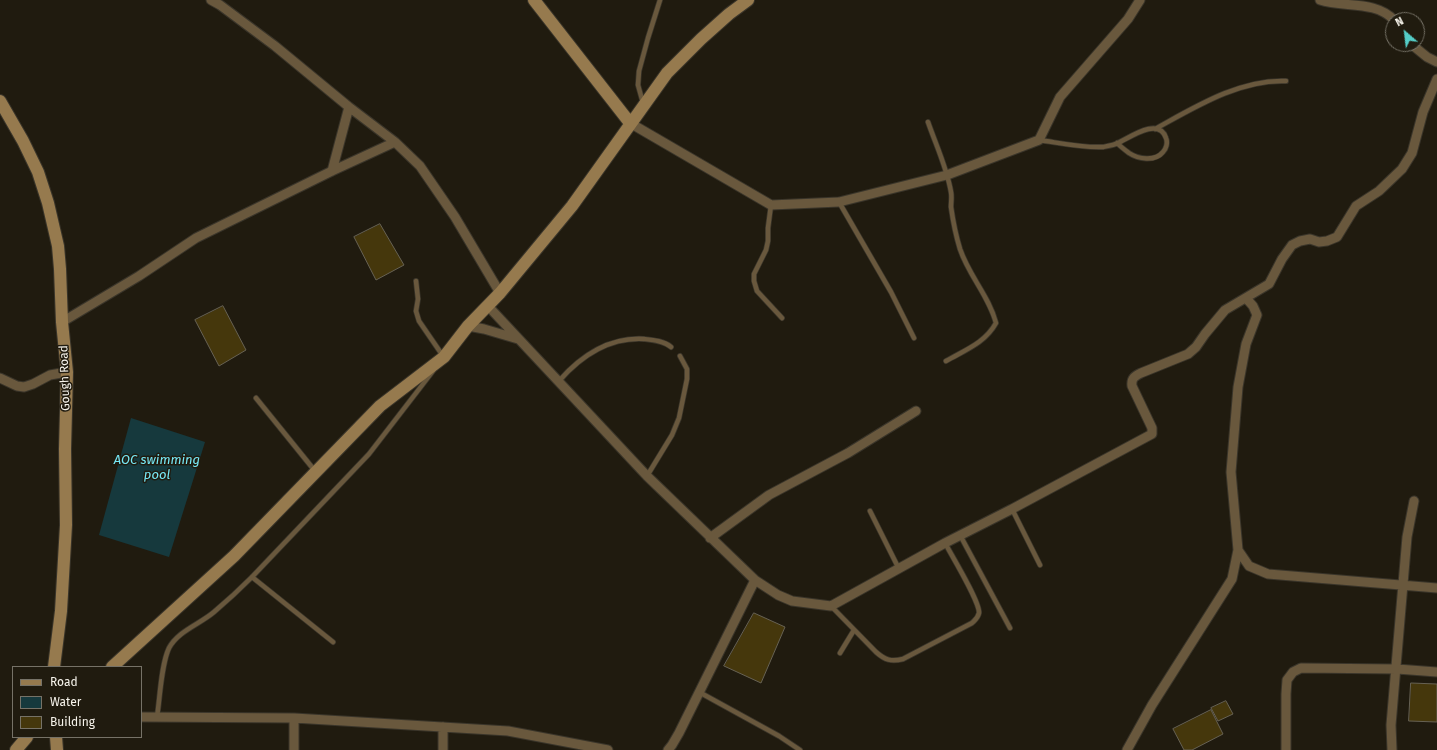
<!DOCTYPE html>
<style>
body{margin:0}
#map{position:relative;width:1437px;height:750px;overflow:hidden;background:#201b0f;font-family:"Fira Sans",sans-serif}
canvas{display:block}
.legend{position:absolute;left:12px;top:666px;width:130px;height:72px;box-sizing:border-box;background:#201b0f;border:1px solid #767267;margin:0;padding:5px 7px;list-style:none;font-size:12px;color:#f7f4ec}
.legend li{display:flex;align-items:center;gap:8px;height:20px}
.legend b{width:20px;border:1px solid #767267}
.north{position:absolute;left:1385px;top:12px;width:40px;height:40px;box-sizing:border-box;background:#201b0f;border:1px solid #767267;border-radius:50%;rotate:332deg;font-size:11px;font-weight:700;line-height:16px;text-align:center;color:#f7f4ec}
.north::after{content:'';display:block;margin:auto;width:14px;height:18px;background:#54cdc7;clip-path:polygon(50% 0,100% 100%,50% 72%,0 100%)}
</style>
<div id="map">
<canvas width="1437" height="750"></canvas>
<ul class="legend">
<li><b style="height:5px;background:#967a4e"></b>Road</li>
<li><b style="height:11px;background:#16393d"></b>Water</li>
<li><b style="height:11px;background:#45370c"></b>Building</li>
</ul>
<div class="north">N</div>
</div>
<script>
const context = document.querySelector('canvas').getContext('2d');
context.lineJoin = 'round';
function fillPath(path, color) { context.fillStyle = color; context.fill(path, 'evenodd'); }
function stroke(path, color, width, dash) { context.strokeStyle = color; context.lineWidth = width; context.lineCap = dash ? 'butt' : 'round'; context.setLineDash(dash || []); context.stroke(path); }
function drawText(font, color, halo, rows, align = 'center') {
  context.font = font + ' "Fira Sans",sans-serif'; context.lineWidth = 3; context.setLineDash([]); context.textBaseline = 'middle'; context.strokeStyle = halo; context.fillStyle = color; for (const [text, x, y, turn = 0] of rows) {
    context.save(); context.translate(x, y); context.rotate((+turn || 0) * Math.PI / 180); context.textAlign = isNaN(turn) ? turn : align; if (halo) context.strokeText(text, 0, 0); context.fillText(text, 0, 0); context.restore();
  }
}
fillPath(new Path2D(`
 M 131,418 L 205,442 L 169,557 L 99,535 Z`), '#16393d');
const building = new Path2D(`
 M 380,224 L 404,265 L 376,280 L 354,237 Z
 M 223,306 L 246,350 L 219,366 L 195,320 Z
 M 754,613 L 785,627 L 761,683 L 724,666 Z
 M 1411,683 L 1437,684 L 1437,722 L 1409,721 Z
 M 1226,701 L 1233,714 L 1218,721 L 1211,708 Z
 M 1211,710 L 1223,734 L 1192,750 L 1184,750 L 1173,729 Z`);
fillPath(building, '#45370c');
stroke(building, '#676254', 1);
const lane = new Path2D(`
 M 643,103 L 638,85 L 639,71 L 648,38 L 660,0
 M 928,122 C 936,145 947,168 951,192 C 952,197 951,202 951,207 C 953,221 956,236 960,249 C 969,276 989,296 996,323 C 985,343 965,350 946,361
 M 1155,129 C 1195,107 1240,79 1286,81
 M 1039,140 C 1060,143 1082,148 1103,147 C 1108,146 1114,145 1118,143 C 1129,138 1159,116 1166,138 C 1168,143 1166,149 1163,152 C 1155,162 1138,159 1129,153 C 1125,150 1121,147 1117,143
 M 839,202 L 891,292 L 914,338
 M 771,205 L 768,228 L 768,241 L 766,250 L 754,274 L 754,281 L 757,291 L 782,318
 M 416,281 L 418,299 L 416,311 L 419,321 L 443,356
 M 559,381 C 581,356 609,337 644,339 C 653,340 664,341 671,347
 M 256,398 L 315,471
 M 647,476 L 672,435 L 679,418 L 687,379 L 687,369 L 680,356
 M 1012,509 L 1040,565
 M 870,511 L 899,569
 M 960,535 L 1010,628
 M 252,577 L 333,642
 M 831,606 L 876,652 C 885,660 891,662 903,659 L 972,623 C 975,620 978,618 979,613 C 980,602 952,556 945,543
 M 840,653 L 854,630
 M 699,692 L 779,736 L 800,750
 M 157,717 C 160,698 161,665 169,648 C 178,631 200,624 214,612 C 227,601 240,589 252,577 L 369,454 L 433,371`);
const street = new Path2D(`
 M 211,0 L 220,5 L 275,46 L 349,107 L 395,142 L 420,166 L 455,217 L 500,293
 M 1320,0 C 1344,8 1375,0 1394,20
 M 1411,44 L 1427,57 L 1437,62
 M 630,123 L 771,205 L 839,202 L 947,175 L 1039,140 L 1060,97 L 1128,19 L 1140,0
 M 332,171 L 349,107
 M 1246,298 L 1253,306 L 1257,315 L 1246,344 L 1238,387 L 1231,472 L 1238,550 L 1249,566 L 1268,574 L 1437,588
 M 488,306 L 647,476 L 755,580 L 679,733 L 672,745 L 668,750
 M 62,322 L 139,276 L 196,238 L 332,171 L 395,142
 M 468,326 L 484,329 L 518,339
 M 0,378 L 17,386 L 24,387 L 33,384 L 50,375 L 67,372
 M 710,538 L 769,495 L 848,453 L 916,411
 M 755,580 L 778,595 L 792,601 L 831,606 L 945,543 L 1012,509 L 1152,434 L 1152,428 L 1132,386 C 1131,378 1135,376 1141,373 L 1188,354 L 1196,347 L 1205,334 L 1225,310 L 1269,284 L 1282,259 L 1292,245 L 1300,241 L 1310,239 L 1319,242 L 1327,241 L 1337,237 L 1356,206 L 1379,191 L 1402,169 L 1412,153 L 1423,112 L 1437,79
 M 141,717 L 294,718 L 508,731 L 608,750
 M 294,750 L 294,718
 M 443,750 L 443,727
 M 1127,750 L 1152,705 L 1232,579 L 1238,550
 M 1286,750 L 1286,694 L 1287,680 L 1293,672 L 1301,668 L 1397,669 L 1437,672
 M 1392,750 L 1391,725 L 1407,537 L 1414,501`);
const secondary = new Path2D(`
 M 534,0 L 630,123
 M 0,101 L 23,141 L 38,172 L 48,203 L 58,246 L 60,269 L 62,322 L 67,372 L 65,449 L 66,525 L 61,611 L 54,667
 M 112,667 L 234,556 L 380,406 L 444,357 L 468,326 L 500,293 L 572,206 L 667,73 L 701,39 L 729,14 L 748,0
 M 56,737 L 57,750
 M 16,750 L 27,737`);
stroke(lane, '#3a352a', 6);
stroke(street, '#3a352a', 11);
stroke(secondary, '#3a352a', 14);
stroke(lane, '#69583d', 4.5);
stroke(street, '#69583d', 9);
stroke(secondary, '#967a4e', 12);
drawText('12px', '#f7f4ec', '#201b0f', [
 ["Gough Road",65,378,-92]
]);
drawText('italic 13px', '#77e9f7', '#201b0f', [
 ["AOC swimming",157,460],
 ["pool",157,475]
]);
</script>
